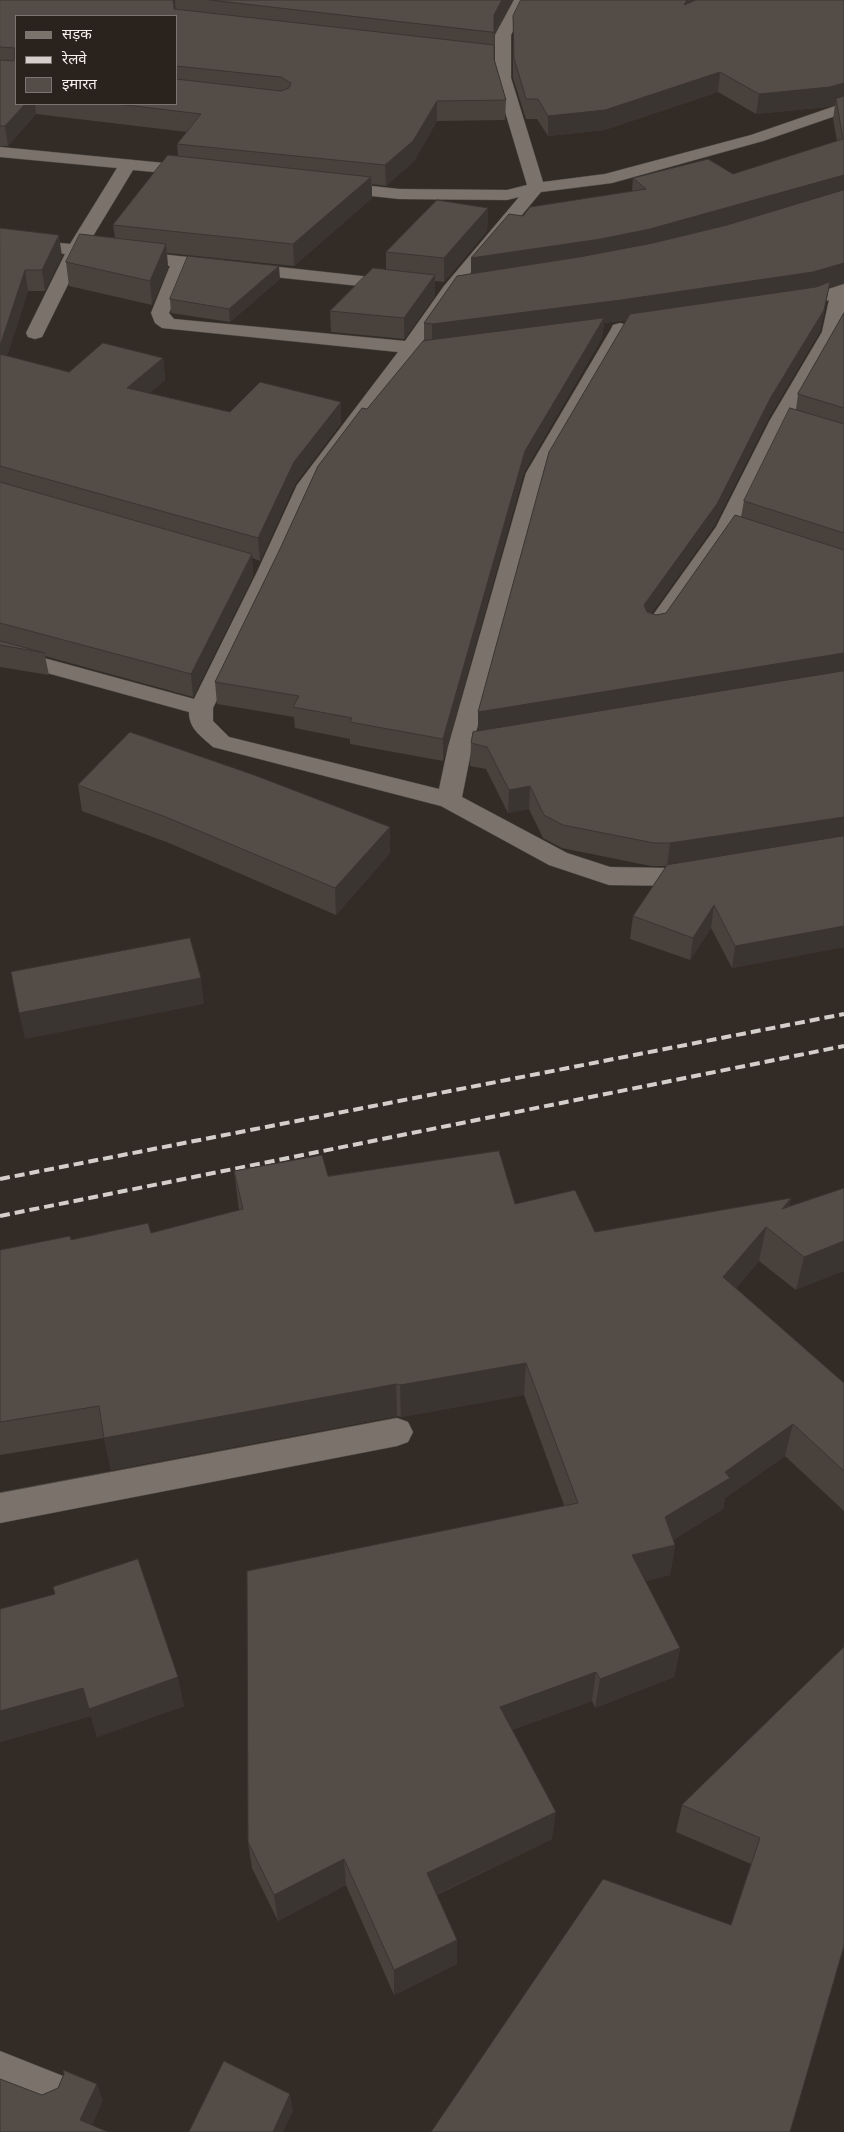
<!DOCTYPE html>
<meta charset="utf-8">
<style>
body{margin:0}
#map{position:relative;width:844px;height:2132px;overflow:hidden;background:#332c26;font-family:"Golos Text","Noto Sans Devanagari",sans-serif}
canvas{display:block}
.legend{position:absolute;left:15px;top:15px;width:162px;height:90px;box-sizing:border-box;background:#29221d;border:1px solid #7b7470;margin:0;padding:6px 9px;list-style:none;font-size:15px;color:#f5f0ed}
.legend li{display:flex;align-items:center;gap:10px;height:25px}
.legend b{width:25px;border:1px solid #7b7470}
</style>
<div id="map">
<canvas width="844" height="2132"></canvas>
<ul class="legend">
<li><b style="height:6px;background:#7b726c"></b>सड़क</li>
<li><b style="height:6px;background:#d4cfcb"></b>रेलवे</li>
<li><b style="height:14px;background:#544c46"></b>इमारत</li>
</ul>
</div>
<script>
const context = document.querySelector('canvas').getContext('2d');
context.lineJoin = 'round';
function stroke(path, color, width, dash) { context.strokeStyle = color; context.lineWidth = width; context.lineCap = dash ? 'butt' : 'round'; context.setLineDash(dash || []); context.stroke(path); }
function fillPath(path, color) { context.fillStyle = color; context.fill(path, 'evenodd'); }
const minor = new Path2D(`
 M 514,0 L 528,0 L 511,35 L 511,78 L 543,182 L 605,174 L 751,135 L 844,103 L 844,113 L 763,141 L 612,183 L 541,192 L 456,294 L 419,347 L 413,360 L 317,486 L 279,572 L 213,708 L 213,721 L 229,737 L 439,789 L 448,747 L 526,473 L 611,329 L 613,325 L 620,323 L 627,325 L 629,329 L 546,473 L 472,747 L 462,797 L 567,853 L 610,867 L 667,868 L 695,864 L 704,867 L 708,873 L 704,879 C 673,888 641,885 609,885 L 549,865 L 441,806 L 213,747 C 201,736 189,729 189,712 L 0,660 L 0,646 L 194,699 L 257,572 L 297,485 L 398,352 L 162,328 L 155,323 L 151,313 L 170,266 L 82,256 L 44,333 L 42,337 L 35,339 L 28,337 L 26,333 L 65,254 L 0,247 L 0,237 L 70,244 L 117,168 L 0,157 L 0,147 L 195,166 L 201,167 L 203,171 L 201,175 L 195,176 L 133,170 L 87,246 L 398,280 L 404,281 L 407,285 L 404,289 L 398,290 L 188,268 L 169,313 L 174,319 L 405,341 L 444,286 L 519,197 L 507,200 L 399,199 L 335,192 L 329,191 L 326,187 L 329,183 L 335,182 L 399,189 L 507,190 L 527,185 L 495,78 L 495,35 Z
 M 844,284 L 844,316 L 840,332 L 790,420 L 737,527 L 662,634 L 654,636 L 646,634 L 643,629 L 716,527 L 770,420 L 822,332 L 829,300 L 813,306 L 793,309 L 786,307 L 784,303 L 786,299 L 810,295 Z
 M 397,1418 L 408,1422 L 413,1432 L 408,1442 L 397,1446 L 0,1523 L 0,1493 Z
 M 0,2051 L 63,2076 L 69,2090 L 63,2104 L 49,2110 L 0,2091 Z`);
stroke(minor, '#4f4944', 1);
fillPath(minor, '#7b726c');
stroke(new Path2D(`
 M 0,1179 L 844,1014
 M 0,1216 L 844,1046`), '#d4cfcb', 4, [10, 5]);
fillPath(new Path2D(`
 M 0,0 L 512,0 L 494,34 L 494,59 L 506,100 L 505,120 L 437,121 L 414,161 L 386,186 L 372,184 L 372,198 L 294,266 L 167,253 L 168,268 L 152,305 L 69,286 L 66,262 L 115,238 L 113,225 L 178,156 L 177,144 L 187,132 L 36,114 L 8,146 L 0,146 ZM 176,16 L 176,104 L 16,104 Z
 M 844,0 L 844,283 L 829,287 L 826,303 L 820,331 L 768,419 L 714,526 L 651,614 L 656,615 L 666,613 L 741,517 L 744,501 L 796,410 L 798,394 L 844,313 L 844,947 L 732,968 L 711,928 L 690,960 L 630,939 L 633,916 L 667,866 L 651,866 L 562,848 L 543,838 L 529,809 L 508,813 L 486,769 L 470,766 L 471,743 L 478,731 L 478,712 L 626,320 L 604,323 L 602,338 L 524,472 L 443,761 L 350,744 L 350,739 L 295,728 L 294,717 L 217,704 L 215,682 L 367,409 L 424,341 L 424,323 L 523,216 L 632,191 L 633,178 L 733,174 L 837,141 L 833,119 L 835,105 L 827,107 L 756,114 L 718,92 L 604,130 L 548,136 L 537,119 L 526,119 L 513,78 L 513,16 Z
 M 488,208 L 487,231 L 444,282 L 435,281 L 435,296 L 404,339 L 331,332 L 330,311 L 386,269 L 386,252 Z
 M 0,228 L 62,256 L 45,291 L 28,291 L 7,356 L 69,372 L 163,358 L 165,380 L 149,393 L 230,412 L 341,423 L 295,484 L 260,561 L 252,558 L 253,576 L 193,697 L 45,656 L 49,675 L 0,667 Z
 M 280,279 L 230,322 L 171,313 L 170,299 Z
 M 78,785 L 390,853 L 336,915 L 169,843 L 82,811 Z
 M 234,1171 L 328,1176 L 515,1204 L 595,1232 L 791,1198 L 789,1206 L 844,1188 L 796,1290 L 759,1261 L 736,1288 L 844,1383 L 844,1511 L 785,1456 L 725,1498 L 723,1509 L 673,1540 L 675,1545 L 670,1575 L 645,1581 L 680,1648 L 674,1677 L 595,1708 L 592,1701 L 512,1730 L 552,1839 L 437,1895 L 457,1940 L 457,1964 L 394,1995 L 346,1885 L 278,1921 L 252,1868 L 248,1842 L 564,1505 L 524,1395 L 401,1417 L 397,1416 L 111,1470 L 104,1438 L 0,1455 L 0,1250 L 71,1240 L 151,1233 L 239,1210 Z
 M 0,1609 L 184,1706 L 97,1737 L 91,1716 L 0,1742 Z
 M 844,1648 L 731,1925 L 751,1864 L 676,1832 L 682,1805 Z`), '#48413c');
fillPath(new Path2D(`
 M 173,0 L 175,0 L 176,15 L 175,16 Z
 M 502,0 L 512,0 L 493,34 L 494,15 Z
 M 687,0 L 697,0 L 684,5 Z
 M 720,72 L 718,92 L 604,130 L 548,136 L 548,116 Z
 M 844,83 L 844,102 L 836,99 L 835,105 L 827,107 L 756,114 L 759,94 Z
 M 437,101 L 437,121 L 414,161 L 386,186 L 385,165 Z
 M 25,104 L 35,104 L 36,114 L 8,146 L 5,126 Z
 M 844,175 L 844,192 L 649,250 L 471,279 L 471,258 Z
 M 371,177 L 372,198 L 294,266 L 293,244 Z
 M 488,208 L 487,231 L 444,282 L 444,258 Z
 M 59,235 L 62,256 L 45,291 L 42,270 Z
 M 166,244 L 168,268 L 152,305 L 150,281 Z
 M 844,263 L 844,283 L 829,287 L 826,303 L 820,331 L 768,419 L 714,526 L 641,628 L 644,605 L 810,293 L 604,323 L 602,338 L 524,472 L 443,761 L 443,739 L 432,345 L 432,324 Z
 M 279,266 L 280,279 L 230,322 L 229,309 Z
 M 25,270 L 28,291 L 1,375 L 0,368 L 0,346 Z
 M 435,275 L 435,296 L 404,339 L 404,318 Z
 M 163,358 L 165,380 L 130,410 L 127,388 Z
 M 341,402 L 341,423 L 295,484 L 260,561 L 258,538 L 294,462 Z
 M 252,554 L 253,576 L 193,697 L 191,674 Z
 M 844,653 L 844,674 L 478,735 L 478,712 Z
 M 530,786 L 529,809 L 508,813 L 509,790 Z
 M 844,817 L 844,839 L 667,866 L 670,843 Z
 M 390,827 L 390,853 L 336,915 L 335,888 Z
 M 714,905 L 711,928 L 690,960 L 693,938 Z
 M 844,926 L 844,947 L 732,968 L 735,946 Z
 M 201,978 L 204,1004 L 25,1039 L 19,1013 Z
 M 791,1198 L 784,1231 L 782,1209 Z
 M 766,1227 L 759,1261 L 717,1310 L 723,1277 Z
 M 844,1241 L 844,1271 L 796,1290 L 804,1257 Z
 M 526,1363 L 524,1395 L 401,1417 L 400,1385 Z
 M 396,1384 L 397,1416 L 111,1470 L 104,1438 Z
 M 793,1424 L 785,1456 L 725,1498 L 723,1509 L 660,1548 L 665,1517 L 725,1472 Z
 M 675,1545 L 670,1575 L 627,1586 L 632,1555 Z
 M 680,1648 L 674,1677 L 595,1708 L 600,1679 Z
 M 596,1672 L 592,1701 L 498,1735 L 500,1707 Z
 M 178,1677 L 184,1706 L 97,1737 L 89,1709 Z
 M 83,1688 L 91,1716 L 0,1742 L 0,1711 Z
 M 556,1812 L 552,1839 L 427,1899 L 427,1873 Z
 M 344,1859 L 346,1885 L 278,1921 L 274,1895 Z
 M 457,1940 L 457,1964 L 394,1995 L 394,1970 Z
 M 97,2084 L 103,2101 L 89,2132 L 80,2120 Z
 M 290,2094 L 293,2111 L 283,2132 L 273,2132 Z`), '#3b3531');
const building = new Path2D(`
 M 0,0 L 173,0 L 174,9 L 494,45 L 494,59 L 506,100 L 437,101 L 413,141 L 385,165 L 177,144 L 201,114 L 118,104 L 176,104 L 176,79 L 281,91 L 289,88 L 291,83 L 281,77 L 176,66 L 176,16 L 16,16 L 16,104 L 25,104 L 5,126 L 0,126 L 0,60 L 14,61 L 15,48 L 0,47 Z
 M 210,0 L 502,0 L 494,15 L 494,32 Z
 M 521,0 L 687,0 L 684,5 L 696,0 L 844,0 L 844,83 L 830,87 L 759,94 L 720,72 L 605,110 L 548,116 L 538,99 L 526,99 L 514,58 L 513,16 Z
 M 844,96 L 844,175 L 650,229 L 601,239 L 471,258 L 509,214 L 523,216 L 530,207 L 646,189 L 633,178 L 708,159 L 733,174 L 843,139 L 836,99 Z
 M 168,155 L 371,177 L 293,244 L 113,225 Z
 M 844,190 L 844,263 L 813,272 L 621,300 L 432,324 L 424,323 L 457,276 L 579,257 L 653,243 L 727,225 Z
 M 437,200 L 488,208 L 444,258 L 386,252 Z
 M 0,228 L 59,235 L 42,270 L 25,270 L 0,346 Z
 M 80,234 L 166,244 L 150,281 L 66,262 Z
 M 188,256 L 279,266 L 229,309 L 170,299 Z
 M 373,268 L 435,275 L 404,318 L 330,311 Z
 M 830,282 L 824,310 L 771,397 L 717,504 L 644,605 L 647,612 L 656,615 L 666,613 L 735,515 L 844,550 L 844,653 L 478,712 L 549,452 L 630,314 L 816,287 Z
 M 844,313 L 844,408 L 798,394 Z
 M 604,318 L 525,451 L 443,739 L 350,722 L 352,718 L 293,707 L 299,696 L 215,682 L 279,551 L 318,466 L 362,408 L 367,409 L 423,341 Z
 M 103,343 L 163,358 L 127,388 L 230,412 L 260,382 L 341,402 L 294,462 L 258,538 L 0,466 L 0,354 L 69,372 Z
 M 790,408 L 844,424 L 844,533 L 744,501 Z
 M 0,482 L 252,554 L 191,674 L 0,623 Z
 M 0,641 L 45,653 L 0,645 Z
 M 844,671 L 844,817 L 670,843 L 654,843 L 563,825 L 544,815 L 530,786 L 509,790 L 487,747 L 471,743 L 473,732 Z
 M 130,732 L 254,775 L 390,827 L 335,888 L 166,817 L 78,785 Z
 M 844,836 L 844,926 L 735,946 L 714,905 L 693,938 L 633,916 L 667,865 Z
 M 190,938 L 201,978 L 19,1013 L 11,972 Z
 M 499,1151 L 515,1204 L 575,1190 L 595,1232 L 791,1198 L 782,1209 L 844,1188 L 844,1241 L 804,1257 L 766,1227 L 723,1277 L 844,1383 L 844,1471 L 793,1424 L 725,1472 L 730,1478 L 665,1517 L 675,1545 L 632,1555 L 680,1648 L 600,1679 L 596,1672 L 500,1707 L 556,1812 L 427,1873 L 457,1940 L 394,1970 L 344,1859 L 274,1895 L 248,1842 L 247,1571 L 578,1503 L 526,1363 L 400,1385 L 396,1384 L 104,1438 L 99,1406 L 0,1422 L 0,1250 L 70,1236 L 71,1240 L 148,1223 L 151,1233 L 243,1209 L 234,1171 L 322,1155 L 328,1176 Z
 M 138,1559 L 178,1677 L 89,1709 L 83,1688 L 0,1711 L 0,1609 L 55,1594 L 53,1587 Z
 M 844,1647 L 844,1946 L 790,2132 L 431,2132 L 603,1879 L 731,1925 L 760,1838 L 682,1805 Z
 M 224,2061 L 290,2094 L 273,2132 L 189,2132 Z
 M 63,2070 L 97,2084 L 80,2120 L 108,2132 L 0,2132 L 0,2079 L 42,2095 L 58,2088 L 64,2074 Z`);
fillPath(building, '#544c46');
stroke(building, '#3b3531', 1);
</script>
